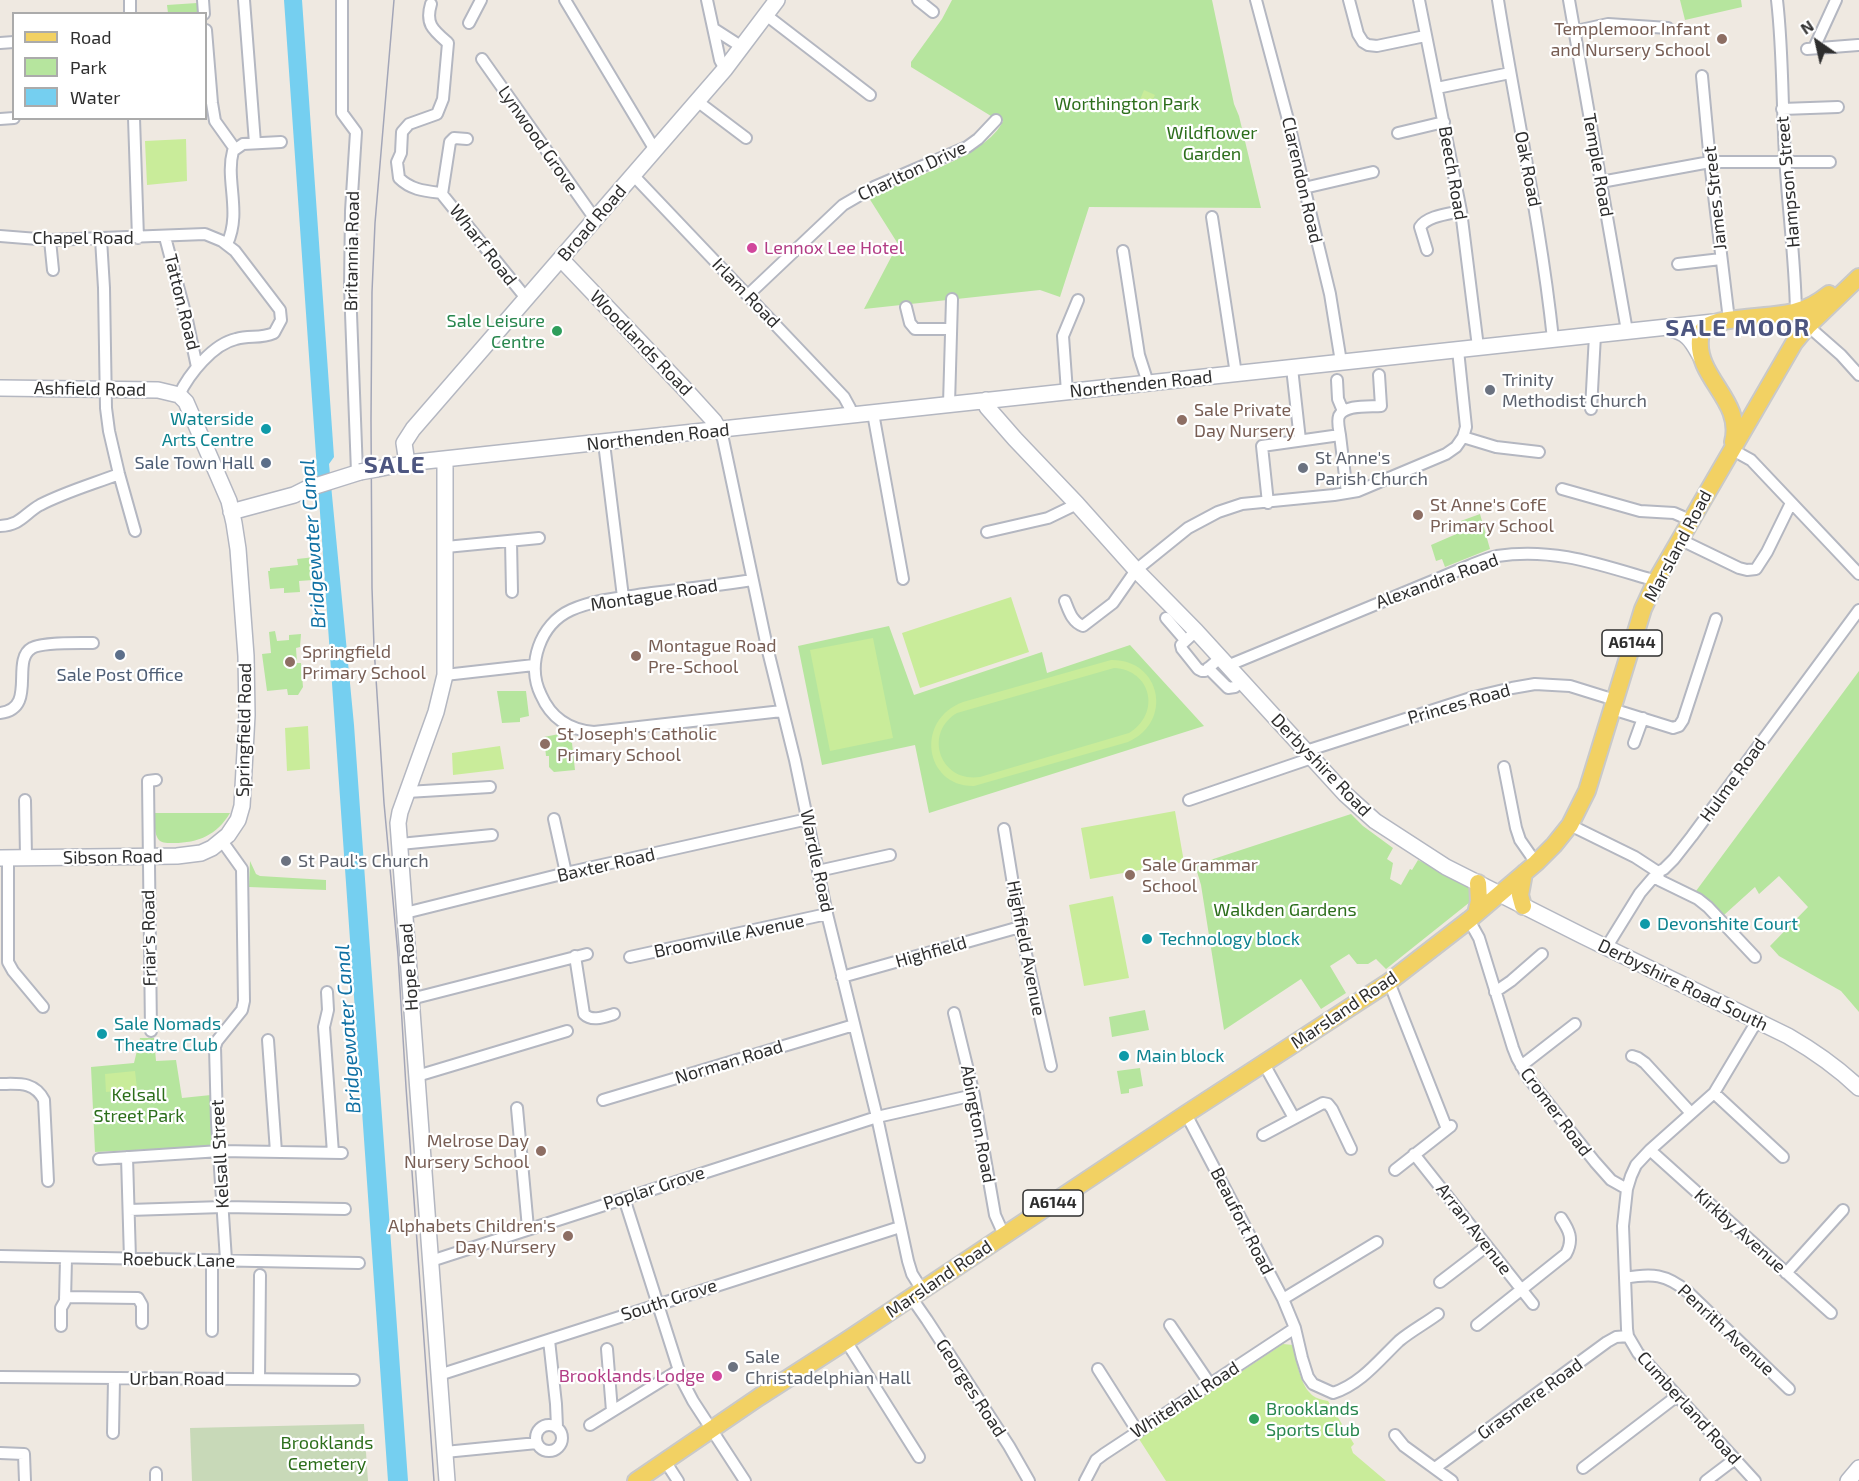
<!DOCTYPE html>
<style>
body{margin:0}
#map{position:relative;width:1859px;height:1481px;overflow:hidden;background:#efe9e1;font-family:"Exo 2",sans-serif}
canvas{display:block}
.legend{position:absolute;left:12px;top:12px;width:195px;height:108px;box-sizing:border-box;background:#fff;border:2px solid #ababab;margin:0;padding:8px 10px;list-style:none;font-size:18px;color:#2e2e2e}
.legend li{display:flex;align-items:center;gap:12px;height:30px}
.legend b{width:30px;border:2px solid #ababab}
.north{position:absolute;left:1787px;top:12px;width:60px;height:60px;-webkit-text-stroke:4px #fff;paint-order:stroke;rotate:326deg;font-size:16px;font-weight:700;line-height:24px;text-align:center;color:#2e2e2e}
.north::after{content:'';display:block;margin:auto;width:21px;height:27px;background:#2e2e2e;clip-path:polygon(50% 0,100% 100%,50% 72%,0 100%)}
</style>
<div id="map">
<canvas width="1859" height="1481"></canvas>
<ul class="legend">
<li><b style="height:8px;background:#f2d163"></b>Road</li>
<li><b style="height:16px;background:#b6e59e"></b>Park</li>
<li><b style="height:16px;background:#75cff0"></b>Water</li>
</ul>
<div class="north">N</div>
</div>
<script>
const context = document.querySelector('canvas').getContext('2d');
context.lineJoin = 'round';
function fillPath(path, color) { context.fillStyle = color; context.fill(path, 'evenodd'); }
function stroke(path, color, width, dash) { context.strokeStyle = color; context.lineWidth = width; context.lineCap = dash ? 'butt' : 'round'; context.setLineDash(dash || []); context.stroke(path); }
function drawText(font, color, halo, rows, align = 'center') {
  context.font = font + ' "Exo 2",sans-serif'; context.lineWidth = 4.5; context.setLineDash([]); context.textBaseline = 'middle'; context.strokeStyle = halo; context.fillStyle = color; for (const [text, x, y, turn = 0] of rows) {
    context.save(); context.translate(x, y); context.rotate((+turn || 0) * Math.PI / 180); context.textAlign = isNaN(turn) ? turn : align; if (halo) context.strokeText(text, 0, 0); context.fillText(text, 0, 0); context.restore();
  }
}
fillPath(new Path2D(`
 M 952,0 L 1212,0 L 1234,104 L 1239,116 L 1261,208 L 1089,207 L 1060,297 L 1040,290 L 864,309 L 898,244 L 869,198 C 904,179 987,157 1003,121 L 995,114 L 991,116 L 911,67 L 911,62 L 942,19 Z
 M 1680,0 L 1741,0 L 1742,7 L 1685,20 Z
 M 197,3 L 198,13 L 168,13 L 167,5 Z
 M 1480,514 L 1490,549 L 1445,567 L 1442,559 L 1436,561 L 1431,545 L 1461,532 L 1458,522 Z
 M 315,557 L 317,572 L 313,572 L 313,580 L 299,581 L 300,592 L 284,593 L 284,588 L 270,589 L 268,571 L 270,571 L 270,568 L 298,565 L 297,559 Z
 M 889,626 L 914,695 L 1042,652 L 1047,673 L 1130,645 L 1204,726 L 929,813 L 915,745 L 822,765 L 798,646 Z
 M 275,631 L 277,641 L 289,640 L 289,635 L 301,634 L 300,647 L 296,648 L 297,663 L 301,663 L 303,687 L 298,695 L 288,695 L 287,689 L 267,691 L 262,654 L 271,653 L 269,632 Z
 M 1859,671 L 1859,1012 L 1841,991 L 1779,956 L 1770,946 L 1808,907 L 1779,876 L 1759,894 L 1755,887 L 1724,915 L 1713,903 L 1696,891 Z
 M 497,691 L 526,691 L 529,716 L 520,718 L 520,722 L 502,723 Z
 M 559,734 L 572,743 L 575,770 L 554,772 L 549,767 L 549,756 L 546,756 L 544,737 Z
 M 155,813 L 230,813 C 217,835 198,843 174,843 C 167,843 160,844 157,837 C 154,831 155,820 155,813 Z
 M 1351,814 L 1363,826 L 1393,848 L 1387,859 L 1393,863 L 1390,879 L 1401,885 L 1410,869 L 1412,870 L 1418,860 L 1469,885 L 1473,892 L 1470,902 L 1386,969 L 1376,959 L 1368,964 L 1357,964 L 1349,954 L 1330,966 L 1346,993 L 1321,1009 L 1301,979 L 1224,1030 L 1201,885 L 1195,865 Z
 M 250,861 L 256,874 L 260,876 L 326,880 L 326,890 L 249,887 Z
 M 1145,1010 L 1149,1030 L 1112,1037 L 1109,1017 Z
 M 140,1038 L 154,1038 L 156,1061 L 176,1060 L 182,1098 L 211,1095 L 216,1146 L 95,1152 L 91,1067 L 134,1063 Z
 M 1140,1068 L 1143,1086 L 1129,1089 L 1129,1093 L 1121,1094 L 1117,1071 Z`), '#b6e59e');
fillPath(new Path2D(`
 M 364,1424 L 368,1481 L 192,1481 L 190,1428 Z`), '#c8d9b8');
fillPath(new Path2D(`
 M 1144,90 L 1155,95 L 1147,112 L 1137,107 Z
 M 186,139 L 187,181 L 147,185 L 145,141 Z
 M 1011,597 L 1029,652 L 920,688 L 902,633 Z
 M 873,638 L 893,738 L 830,751 L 810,650 Z
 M 1111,660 C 1161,659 1174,722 1128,742 L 974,786 C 925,787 914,720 963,702 ZM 1114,668 C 1152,670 1161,714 1129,733 L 980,777 C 940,783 923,733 957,713 Z
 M 308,726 L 310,769 L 287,771 L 285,728 Z
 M 500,746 L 504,769 L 453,775 L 452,753 Z
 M 1175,811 L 1184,862 L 1090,879 L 1081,828 Z
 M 1113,896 L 1129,978 L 1084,986 L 1069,905 Z
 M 135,1071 L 137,1089 L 106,1092 L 105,1074 Z
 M 1283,1344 L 1293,1345 C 1296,1359 1300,1383 1310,1393 C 1314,1398 1322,1400 1328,1401 L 1354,1444 L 1351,1447 L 1353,1453 L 1386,1481 L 1166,1481 L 1139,1439 Z`), '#c9ec9a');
fillPath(new Path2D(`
 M 284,0 L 302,0 L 334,457 L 329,464 L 354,725 L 408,1481 L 388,1481 Z`), '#75cff0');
const street = new Path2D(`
 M 130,0 L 130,14
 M 203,0 L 204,14
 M 244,0 L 255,143
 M 342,0 L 342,113 L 356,132 L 351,211 L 350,287 L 357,472
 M 565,0 L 655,150
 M 707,0 L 720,60 L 725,69
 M 918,0 L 933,12
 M 1256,0 L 1287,116 L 1330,294 L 1341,362
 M 1349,0 L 1358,34 L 1363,42 L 1368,45 L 1377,46 L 1425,36
 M 1419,0 L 1461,211 L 1478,347
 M 1498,0 C 1516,113 1541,225 1553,339
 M 1569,0 L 1627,331
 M 1777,0 C 1783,51 1782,104 1785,156 C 1788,208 1795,259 1796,312
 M 431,4 C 425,24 433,30 448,43 L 443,99 L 437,114 L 409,124 L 402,132 L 401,153 L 397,162 L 399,178 C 411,190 425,191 441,193 L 526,298
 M 766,15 L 870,95
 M 469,23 L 481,0
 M 714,29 L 742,47
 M 206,30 L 212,103 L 215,121 L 235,149
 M 1576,31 L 1608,24 L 1668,28
 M 0,43 L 14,42
 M 1814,48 L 1836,0
 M 1807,49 L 1858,45
 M 482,59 L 595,219
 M 1702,76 L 1710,162 L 1729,320
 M 1437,88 L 1510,73
 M 697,101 L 746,138
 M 1782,109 L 1838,107
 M 134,118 L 138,238
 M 0,119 L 14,118
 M 1398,133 L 1444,122
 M 633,175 L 844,397 L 850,408 L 850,415
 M 1601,182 L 1710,162 L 1830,162
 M 1304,188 L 1373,172
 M 442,194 L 450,142 L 454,138 L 467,139
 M 1212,217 L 1236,374
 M 0,236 L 50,240 L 205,234 L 222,241 L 235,251 L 280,310 L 281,320 L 274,333 C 260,339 250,335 236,339 C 213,344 189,374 179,395
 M 165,237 L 187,320 L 197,367
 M 101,239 L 104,288 L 106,408 L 109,431 L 119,474 L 135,531
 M 50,240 L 53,270
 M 227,244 C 242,212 225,180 233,151 L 243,144 L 281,142
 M 1427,250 L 1420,227 C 1427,216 1448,214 1461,211
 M 1123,251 L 1139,355 L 1148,383
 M 1678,264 L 1721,259
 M 748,295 L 843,205 L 874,187 L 967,147 L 978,139 L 996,120
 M 906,307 L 910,323 L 915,329 L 950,329
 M 1808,326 L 1841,355 L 1859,375
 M 1292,368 L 1300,440
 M 1337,380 L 1338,399 L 1343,411
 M 1067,392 L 1063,336 L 1078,300
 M 949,404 L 952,299
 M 1591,409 L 1595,335
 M 873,413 L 903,579
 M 719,430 L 723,439 L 767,647 L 795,760 L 827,914 L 877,1117 L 908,1261 L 912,1274 L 922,1290
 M 1340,435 C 1339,429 1337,421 1339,416 C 1345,404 1370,407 1381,406 L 1379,375
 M 1463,437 L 1496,447 L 1539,452
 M 604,443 L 623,597
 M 1731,449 L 1751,460 L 1859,574
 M 1562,489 L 1640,511 L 1674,513 L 1690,520
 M 1268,503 L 1262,446 L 1340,435 L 1347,493
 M 0,526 C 21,525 24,514 40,505 C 65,492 93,484 119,474
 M 987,532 L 1048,518 L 1077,504
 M 1679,539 L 1739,568 L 1747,570 L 1756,569 L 1767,552 L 1791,503
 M 511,541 L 512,592
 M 446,547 L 539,538
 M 752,580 C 719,585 686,589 652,593 C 626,597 596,599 571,610 C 540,624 526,665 541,695 C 551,718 569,730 594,732 L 782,711
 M 1065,601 C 1069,611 1072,622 1083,626 L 1113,603 L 1136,570 L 1188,528 L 1218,512 L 1242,504 L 1334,495 L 1358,491 L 1446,454 L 1456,447 L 1463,437 L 1466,427 L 1458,350
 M 1166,618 L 1185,640
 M 1196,631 L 1181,645 L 1182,649 L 1198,669 L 1202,671 L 1205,671 L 1220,658
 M 1227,666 L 1471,565 C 1479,562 1488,558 1497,556 C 1554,547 1601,565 1656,581
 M 1208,668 L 1228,688 L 1235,687 L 1241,682
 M 445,675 L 534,665
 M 1612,709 L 1673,728 L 1679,726 L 1683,720 L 1716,619
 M 0,713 C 38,709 10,660 32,648 C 42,642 80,643 93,643
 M 1634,743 L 1643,718
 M 1306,751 L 1474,697 L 1512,688 L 1535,684 L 1570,686 L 1615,700
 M 1504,767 L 1516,828 L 1520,840 L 1536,863
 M 407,792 L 490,787
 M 25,800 L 26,857
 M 1189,800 L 1312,758
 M 554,819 L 566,873
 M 1570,825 L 1635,857 L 1658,872
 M 1004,829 L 1020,927 L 1051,1066
 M 222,841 L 242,869 L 244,1001 L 242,1010 L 217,1041 L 215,1047 L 217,1123 L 226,1260
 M 400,844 L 492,835
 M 8,858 L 8,962 L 13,971 L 43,1007
 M 818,871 L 890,855
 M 1658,872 L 1659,880 L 1698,899 L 1708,907 L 1755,957
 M 405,913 L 566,873 L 808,819
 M 1469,920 L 1479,938 L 1513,1048 L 1517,1058 L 1529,1079 L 1595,1162 L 1611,1180 L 1627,1189
 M 1606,948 L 1640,893 L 1658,872 L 1664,869 L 1674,859 L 1692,836 L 1859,610
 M 575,956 L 584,1014 C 592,1022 604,1017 614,1014
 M 630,957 L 827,914
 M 842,977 L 1020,927
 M 1389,982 L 1447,1129
 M 327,992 L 328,1010 L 324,1027 L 333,1153
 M 1495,992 L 1511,981 L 1542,954
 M 411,999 L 587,954
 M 954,1013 L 974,1095 L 995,1215 L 1004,1235
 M 151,1031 L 148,781 L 156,780
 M 268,1040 L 276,1152
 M 1632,1056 L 1638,1058 L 1645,1063 L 1691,1113
 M 1264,1064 L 1294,1118
 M 1521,1066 L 1575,1024
 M 417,1076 L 567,1031
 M 0,1084 C 18,1084 34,1081 44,1100 L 48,1181
 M 1714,1093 L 1783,1157
 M 603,1100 L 854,1025
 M 517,1108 L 528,1228
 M 1186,1114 L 1283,1299 L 1295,1328 L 1302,1358 L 1308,1377 L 1313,1384 L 1333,1393 C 1361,1384 1379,1360 1399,1341 C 1411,1331 1426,1323 1438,1314
 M 1263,1135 L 1323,1103 L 1328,1104 L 1332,1109 L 1351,1149
 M 1650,1150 L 1831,1313
 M 1414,1154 L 1533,1304
 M 127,1157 L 130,1259
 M 99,1159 L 220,1151 L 342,1153
 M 1395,1170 L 1451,1126
 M 624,1198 L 682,1380 L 693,1401 L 745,1481
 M 129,1210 L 223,1207 L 345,1209
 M 0,1256 L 359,1263
 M 212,1260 L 212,1331
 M 431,1261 L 877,1117 L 974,1095
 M 1786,1273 L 1843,1210
 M 1625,1278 C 1652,1273 1666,1274 1688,1292 L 1789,1389
 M 1440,1282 L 1487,1246
 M 65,1297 L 138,1298 L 142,1305 L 142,1323
 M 911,1297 L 927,1320 L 1009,1446 L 1029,1481
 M 1283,1299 L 1377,1242
 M 1170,1325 L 1210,1384
 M 1477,1325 L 1566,1254 C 1574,1239 1569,1230 1561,1218
 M 61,1326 L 61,1308 L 65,1301 L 66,1258
 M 549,1340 L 556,1404 L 557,1427
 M 846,1341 L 919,1457
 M 607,1349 L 612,1411
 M 1098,1369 L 1138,1432
 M 439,1375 L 900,1227
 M 0,1377 L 354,1380
 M 259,1379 L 260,1275
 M 590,1425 L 679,1370
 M536 1438a13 13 0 1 1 26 0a13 13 0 1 1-26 0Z
 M 113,1433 L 114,1379
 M 1395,1435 L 1404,1446 L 1452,1481
 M 445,1452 L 537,1443
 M 0,1453 L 24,1454 L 25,1481
 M 665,1461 L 678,1481
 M 1435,1468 L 1607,1342 L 1616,1337 L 1628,1336
 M 1583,1468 L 1677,1396
 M 156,1473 L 156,1481
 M 1085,1481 L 1096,1460 L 1104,1454 L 1295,1328
 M 1706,1481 L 1735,1459
 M 1755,1481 L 1638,1353 L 1628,1336 L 1627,1329 L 1623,1226 L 1627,1189 L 1631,1176 L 1636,1165 L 1650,1150 L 1714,1093 L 1757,1021`);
const secondary = new Path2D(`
 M 561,259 L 682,386 L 714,421 L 719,430
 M 1670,329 C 1689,333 1692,342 1701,357
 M 0,388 L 158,390 L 179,395 L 186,402 L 229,501 L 234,523 L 238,549 L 246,656 L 247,715 L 242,806 L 238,820 L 228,835 L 212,848 L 201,853 L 177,856 L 0,858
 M 986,400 L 987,407 L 1015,439 L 1077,504 L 1136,570 L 1196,631 L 1345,794 L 1375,821 L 1446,867 L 1583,936 L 1788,1036 C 1814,1051 1837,1067 1859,1088
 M 445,459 L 445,675 L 436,712 L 400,812 L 398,823 L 447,1481
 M 407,463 L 404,443 L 413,429 L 725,69 L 777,0
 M 377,469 L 407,463 L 1714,322
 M 231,512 L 294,495 L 306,489 L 360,472
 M 1848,1481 L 1859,1468`);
const primary = new Path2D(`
 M 1733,442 C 1744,401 1696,378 1700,339 C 1700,335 1702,330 1706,327 C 1720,316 1776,318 1797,311 C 1810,308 1819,302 1829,294
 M 1523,906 L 1520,895 L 1524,873
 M 1476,914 L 1479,901 L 1478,883
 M 636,1481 L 759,1397 L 846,1341 L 1186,1114 L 1389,982 L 1469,920 L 1536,863 L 1554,845 L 1570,825 L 1587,791 L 1643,609 L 1656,581 L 1794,343 L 1808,326 L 1859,277`);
stroke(street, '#b4b7c1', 14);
stroke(secondary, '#b4b7c1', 18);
stroke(primary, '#c9c9c9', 20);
stroke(street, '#fff', 10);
stroke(secondary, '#fff', 15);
stroke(primary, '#f2d163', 16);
stroke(new Path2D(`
 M 394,0 L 375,223 L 372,292 L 371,419 L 372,588 L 374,647 L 384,803 L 398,955 L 406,1087 L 434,1481`), '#a3a6b8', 1.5);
const secondaryBridge = new Path2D(`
 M 360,472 L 377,469`);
stroke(secondaryBridge, '#b4b7c1', 18, []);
stroke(secondaryBridge, '#fff', 15);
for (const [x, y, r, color] of [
 [1722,39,6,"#8d6e63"],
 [752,248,6,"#d1479c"],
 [557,331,6,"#2e9e5b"],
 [1490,390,6,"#6b7280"],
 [1182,420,6,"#8d6e63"],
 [266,429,6,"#0f9aa8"],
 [266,463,6,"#5c6f8a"],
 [1303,468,6,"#6b7280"],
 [1418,515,6,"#8d6e63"],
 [120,655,6,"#5c6f8a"],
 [636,656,6,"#8d6e63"],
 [290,662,6,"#8d6e63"],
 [545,744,6,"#8d6e63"],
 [286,861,6,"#6b7280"],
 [1130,875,6,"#8d6e63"],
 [1645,924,6,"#0f9aa8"],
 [1147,939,6,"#0f9aa8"],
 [102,1034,6,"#0f9aa8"],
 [1124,1056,6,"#0f9aa8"],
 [541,1151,6,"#8d6e63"],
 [568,1236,6,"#8d6e63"],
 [733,1367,6,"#6b7280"],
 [717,1376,6,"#d1479c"],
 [1254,1419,6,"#2e9e5b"]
]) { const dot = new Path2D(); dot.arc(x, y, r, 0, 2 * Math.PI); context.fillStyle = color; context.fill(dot); stroke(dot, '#fff', 2); }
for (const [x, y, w] of [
 [1632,643,60],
 [1053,1203,60]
]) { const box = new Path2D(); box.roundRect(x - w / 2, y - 13, w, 26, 4.5); context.fillStyle = '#fff'; context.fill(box); stroke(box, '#2e2e2e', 1.5); }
drawText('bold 16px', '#2e2e2e', null, [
 ["A6144",1632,643],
 ["A6144",1053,1203]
]);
drawText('18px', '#785e54', '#fff', [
 ["Templemoor Infant",1710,29,"right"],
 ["and Nursery School",1710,50,"right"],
 ["Sale Private",1194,410],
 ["Day Nursery",1194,431],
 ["St Anne's CofE",1430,505],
 ["Primary School",1430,526],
 ["Montague Road",648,646],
 ["Pre-School",648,667],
 ["Springfield",302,652],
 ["Primary School",302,673],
 ["St Joseph's Catholic",557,734],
 ["Primary School",557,755],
 ["Sale Grammar",1142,865],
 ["School",1142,886],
 ["Melrose Day",529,1141,"right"],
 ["Nursery School",529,1162,"right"],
 ["Alphabets Children's",556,1226,"right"],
 ["Day Nursery",556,1247,"right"]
], 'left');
drawText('18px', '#2c6e1b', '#fff', [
 ["Worthington Park",1127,104],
 ["Wildflower",1212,133],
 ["Garden",1212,154],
 ["Walkden Gardens",1285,910],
 ["Kelsall",139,1095],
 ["Street Park",139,1116],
 ["Brooklands",327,1443],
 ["Cemetery",327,1464]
]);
drawText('18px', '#2e2e2e', '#fff', [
 ["Lynwood Grove",538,139,55],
 ["Temple Road",1598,165,80],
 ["Oak Road",1528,169,79],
 ["Charlton Drive",912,171,-25],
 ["Beech Road",1453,173,80],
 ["Clarendon Road",1302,180,77],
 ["Hampson Street",1788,182,-95],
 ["James Street",1715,198,-96],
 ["Broad Road",592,223,-49],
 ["Chapel Road",83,238],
 ["Wharf Road",483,245,52],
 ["Britannia Road",352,251,-89],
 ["Irlam Road",746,293,46],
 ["Tatton Road",182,302,76],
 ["Woodlands Road",641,343,46],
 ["Northenden Road",1141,384,-6],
 ["Ashfield Road",90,389,1],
 ["Northenden Road",658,437,-6],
 ["Marsland Road",1678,546,-62],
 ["Alexandra Road",1437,581,-20],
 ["Montague Road",654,595,-9],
 ["Princes Road",1459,704,-16],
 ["Springfield Road",244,730,-89],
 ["Derbyshire Road",1321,765,46],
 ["Hulme Road",1733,780,-54],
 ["Sibson Road",113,857,-1],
 ["Wardle Road",817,861,78],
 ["Baxter Road",606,865,-13],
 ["Broomville Avenue",729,936,-12],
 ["Friar's Road",149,938,-91],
 ["Highfield Avenue",1026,948,79],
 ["Highfield",931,952,-16],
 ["Hope Road",409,967,-94],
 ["Derbyshire Road South",1683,985,26],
 ["Marsland Road",1344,1010,-34],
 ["Norman Road",729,1062,-17],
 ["Cromer Road",1556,1112,53],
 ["Abington Road",978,1124,79],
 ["Kelsall Street",220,1154,-93],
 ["Poplar Grove",654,1188,-18],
 ["Beaufort Road",1242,1221,63],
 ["Arran Avenue",1474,1229,52],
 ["Kirkby Avenue",1740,1231,42],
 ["Roebuck Lane",179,1260,1],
 ["Marsland Road",939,1279,-34],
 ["South Grove",669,1300,-18],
 ["Penrith Avenue",1726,1330,43],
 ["Urban Road",177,1379],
 ["Georges Road",971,1388,57],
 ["Grasmere Road",1530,1399,-36],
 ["Whitehall Road",1185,1400,-33],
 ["Cumberland Road",1689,1408,48]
]);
drawText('18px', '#b23c85', '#fff', [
 ["Lennox Lee Hotel",764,248],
 ["Brooklands Lodge",705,1376,"right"]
], 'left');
drawText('18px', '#27864d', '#fff', [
 ["Sale Leisure",545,321],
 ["Centre",545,342],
 ["Brooklands",1266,1409,"left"],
 ["Sports Club",1266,1430,"left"]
], 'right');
drawText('18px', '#5b616d', '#fff', [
 ["Trinity",1502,380],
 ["Methodist Church",1502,401],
 ["St Anne's",1315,458],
 ["Parish Church",1315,479],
 ["St Paul's Church",298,861],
 ["Sale",745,1357],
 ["Christadelphian Hall",745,1378]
], 'left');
drawText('18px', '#0d838f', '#fff', [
 ["Waterside",254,419,"right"],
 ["Arts Centre",254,440,"right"],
 ["Devonshite Court",1657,924],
 ["Technology block",1159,939],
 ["Sale Nomads",114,1024],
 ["Theatre Club",114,1045],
 ["Main block",1136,1056]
], 'left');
drawText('18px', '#4e5e75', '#fff', [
 ["Sale Town Hall",254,463],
 ["Sale Post Office",120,675,"center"]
], 'right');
drawText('italic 20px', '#0d6fa3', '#fff', [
 ["Bridgewater Canal",313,544,-94],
 ["Bridgewater Canal",348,1029,-94]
]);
context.letterSpacing = '1.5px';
drawText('bold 24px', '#4d5680', '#fff', [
 ["SALE MOOR",1738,328],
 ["SALE",395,465]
]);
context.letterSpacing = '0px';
</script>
